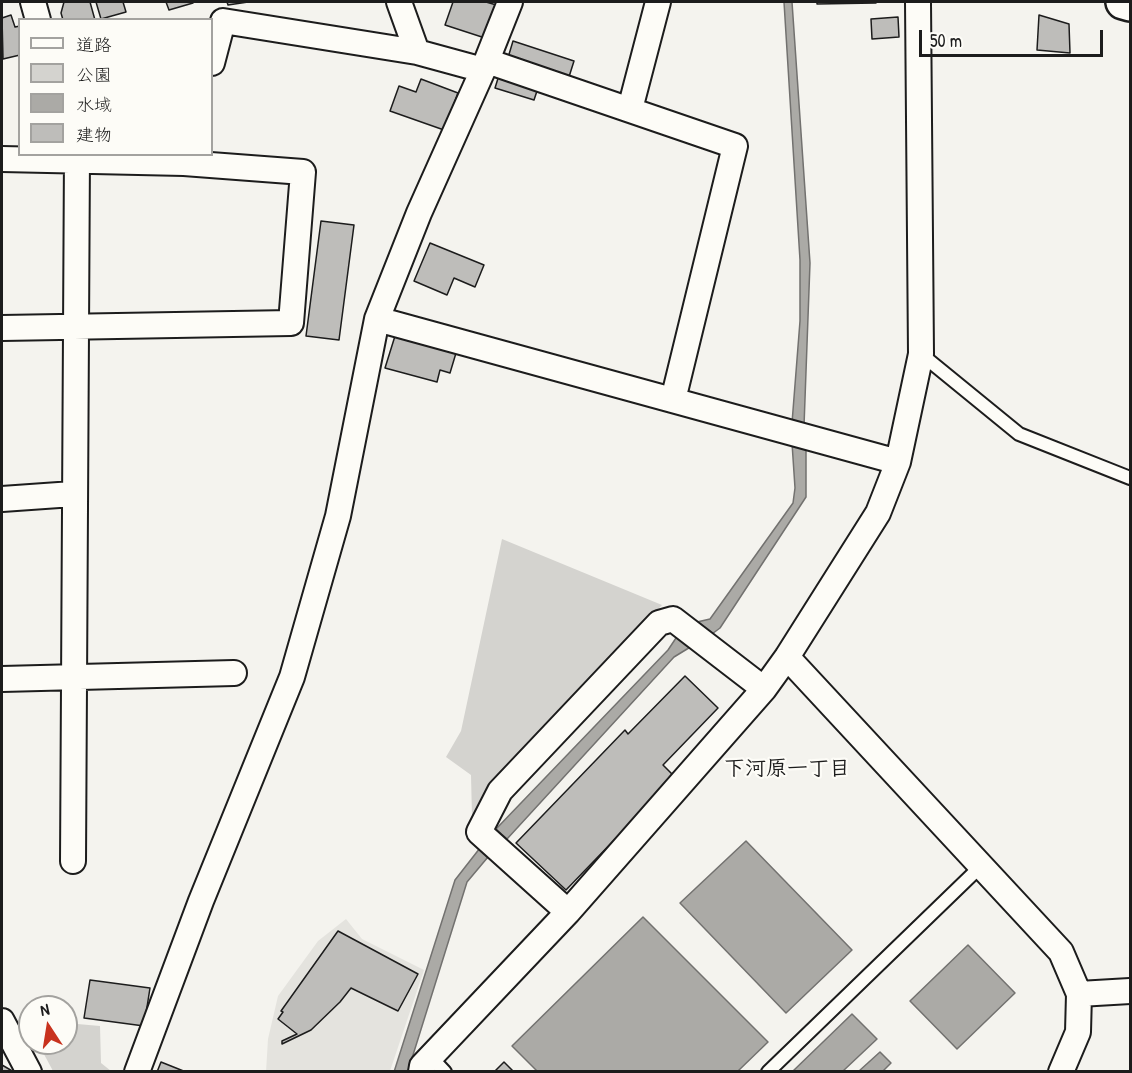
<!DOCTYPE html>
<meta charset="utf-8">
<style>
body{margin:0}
#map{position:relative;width:1132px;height:1073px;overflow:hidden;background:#f4f3ee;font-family:"Patrick Hand","Klee One",sans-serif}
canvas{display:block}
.frame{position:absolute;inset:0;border:3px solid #1c1c1c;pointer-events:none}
.legend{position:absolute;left:18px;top:18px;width:195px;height:138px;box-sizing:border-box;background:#fdfcf7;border:2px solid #a3a29f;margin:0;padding:8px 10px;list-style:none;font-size:18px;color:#1c1c1c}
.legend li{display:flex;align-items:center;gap:12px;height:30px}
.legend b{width:30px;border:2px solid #a3a29f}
.north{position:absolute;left:18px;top:995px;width:60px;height:60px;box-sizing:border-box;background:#fdfcf7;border:2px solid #a3a29f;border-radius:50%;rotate:348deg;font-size:16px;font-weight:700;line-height:24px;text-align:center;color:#1c1c1c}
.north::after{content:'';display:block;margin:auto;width:21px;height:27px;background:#c8321e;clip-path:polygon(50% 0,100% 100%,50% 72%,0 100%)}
.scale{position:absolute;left:919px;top:30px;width:184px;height:27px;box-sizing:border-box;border:3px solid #1c1c1c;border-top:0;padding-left:8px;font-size:18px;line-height:21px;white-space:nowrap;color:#1c1c1c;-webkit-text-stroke:4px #fdfcf7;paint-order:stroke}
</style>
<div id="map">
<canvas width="1132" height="1073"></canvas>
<div class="frame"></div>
<ul class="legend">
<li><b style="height:8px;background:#fdfcf7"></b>道路</li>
<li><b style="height:16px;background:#d4d3cf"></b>公園</li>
<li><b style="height:16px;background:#abaaa6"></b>水域</li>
<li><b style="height:16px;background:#bebdba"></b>建物</li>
</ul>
<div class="north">N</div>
<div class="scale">50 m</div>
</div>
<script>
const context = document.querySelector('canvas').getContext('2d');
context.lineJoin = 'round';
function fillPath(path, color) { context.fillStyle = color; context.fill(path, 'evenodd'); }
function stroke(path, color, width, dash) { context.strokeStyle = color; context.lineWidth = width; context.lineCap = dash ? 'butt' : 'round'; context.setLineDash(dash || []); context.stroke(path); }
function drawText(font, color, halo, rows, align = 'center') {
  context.font = font + ' "Patrick Hand","Klee One",sans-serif'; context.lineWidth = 4.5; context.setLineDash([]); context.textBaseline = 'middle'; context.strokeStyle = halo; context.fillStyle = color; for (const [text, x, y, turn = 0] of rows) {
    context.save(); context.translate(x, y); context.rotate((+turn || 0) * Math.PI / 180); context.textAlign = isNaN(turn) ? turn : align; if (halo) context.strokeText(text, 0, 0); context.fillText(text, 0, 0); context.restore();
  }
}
fillPath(new Path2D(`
 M 346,919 L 362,939 L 424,970 L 390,1071 L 266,1072 L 268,1039 L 278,996 L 318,941 Z`), '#e4e3de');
fillPath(new Path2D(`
 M 502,539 L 662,605 L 496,783 L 472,817 L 471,775 L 446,757 L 461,731 Z
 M 66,1023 L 100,1026 L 101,1063 L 111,1071 L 53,1071 L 38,1043 L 66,1043 Z`), '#d4d3cf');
const water = new Path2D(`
 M 784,2 L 792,2 L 810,263 L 804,426 L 792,423 L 800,321 L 800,260 Z
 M 792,443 L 806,448 L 806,497 L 720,628 L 712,634 L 697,622 L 710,619 L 793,503 L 795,488 Z
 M 678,635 L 692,646 L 674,657 L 507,839 L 496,829 L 668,650 Z
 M 746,841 L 852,950 L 786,1013 L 680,903 Z
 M 480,848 L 488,857 L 467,882 L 408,1071 L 394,1072 L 455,880 Z
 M 643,917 L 768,1042 L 738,1071 L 537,1071 L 512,1046 Z
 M 968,945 L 1015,993 L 957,1049 L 910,1001 Z
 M 852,1014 L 877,1039 L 843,1071 L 793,1071 Z
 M 880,1052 L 891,1063 L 883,1071 L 859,1071 Z`);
fillPath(water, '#abaaa6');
stroke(water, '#72716f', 1.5);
const building = new Path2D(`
 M 64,2 L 90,2 L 95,20 L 63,20 L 61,13 Z
 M 96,2 L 123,2 L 126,12 L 101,19 Z
 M 166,2 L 192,2 L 193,3 L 169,10 Z
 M 227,2 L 248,2 L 228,5 Z
 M 453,2 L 486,2 L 500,6 L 488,39 L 445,25 Z
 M 817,2 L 876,2 L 876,3 L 817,4 Z
 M 11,15 L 15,27 L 20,26 L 20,55 L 3,59 L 2,18 Z
 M 1039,15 L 1069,24 L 1070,53 L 1037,50 Z
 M 898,17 L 899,37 L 872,39 L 871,19 Z
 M 513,41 L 574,61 L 568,80 L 507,61 Z
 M 500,72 L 539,85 L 534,100 L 495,88 Z
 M 421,79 L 458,93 L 444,130 L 390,111 L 399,86 L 416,92 Z
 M 321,221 L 354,225 L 339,340 L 306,336 Z
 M 430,243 L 484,265 L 475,287 L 454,278 L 447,295 L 414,281 Z
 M 395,336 L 456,353 L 450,373 L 440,370 L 437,382 L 385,368 Z
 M 685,676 L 718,708 L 663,765 L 675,777 L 566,890 L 516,843 L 625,730 L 628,734 Z
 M 338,931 L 418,974 L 398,1011 L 351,988 L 340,1002 L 311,1030 L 282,1044 L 282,1041 L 297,1034 L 278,1019 L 283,1012 L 281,1011 Z
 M 90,980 L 150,988 L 144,1026 L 84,1018 Z
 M 161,1062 L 186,1072 L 157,1072 Z
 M 504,1062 L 514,1072 L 494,1072 Z
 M 2,1065 L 14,1072 L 2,1072 Z`);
fillPath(building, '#bebdba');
stroke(building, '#1c1c1c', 1.5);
const lane = new Path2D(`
 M 921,354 L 1019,434 L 1130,478
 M 431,1057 L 445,1072
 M 768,1072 L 981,866`);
const street = new Path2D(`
 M 33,2 L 38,20
 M 399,2 L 417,52 L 483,70
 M 487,61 L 735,146 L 673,400
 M 212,63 L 223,21 L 417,52
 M 630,109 L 658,2
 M 2,159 L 184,163 L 303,172 L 291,323 L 2,328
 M 377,319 L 898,462
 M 2,499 L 73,494
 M 787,657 L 1061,952 L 1079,994 L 1078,1032 L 1061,1072
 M 2,679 L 234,673
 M 73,861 L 77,154
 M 568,912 L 479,832 L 500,791 L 659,623 L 673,619 L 764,689
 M 1079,994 L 1130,991
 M 2,1021 L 29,1072
 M 137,1072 L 201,901 L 292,677 L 338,516 L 377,319 L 419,213 L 483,70 L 510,2
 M 421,1072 L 422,1066 L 568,912 L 764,689 L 787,657 L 878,513 L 898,462 L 921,354 L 918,2`);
const primary = new Path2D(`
 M 1123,2 L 1130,4`);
stroke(lane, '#1c1c1c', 16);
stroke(street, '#1c1c1c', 28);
stroke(primary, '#1c1c1c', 38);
stroke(lane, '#fdfcf7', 12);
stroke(street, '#fdfcf7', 24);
stroke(primary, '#fdfcf7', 33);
drawText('bold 21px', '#1c1c1c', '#fdfcf7', [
 ["下河原一丁目",787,769]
]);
</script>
